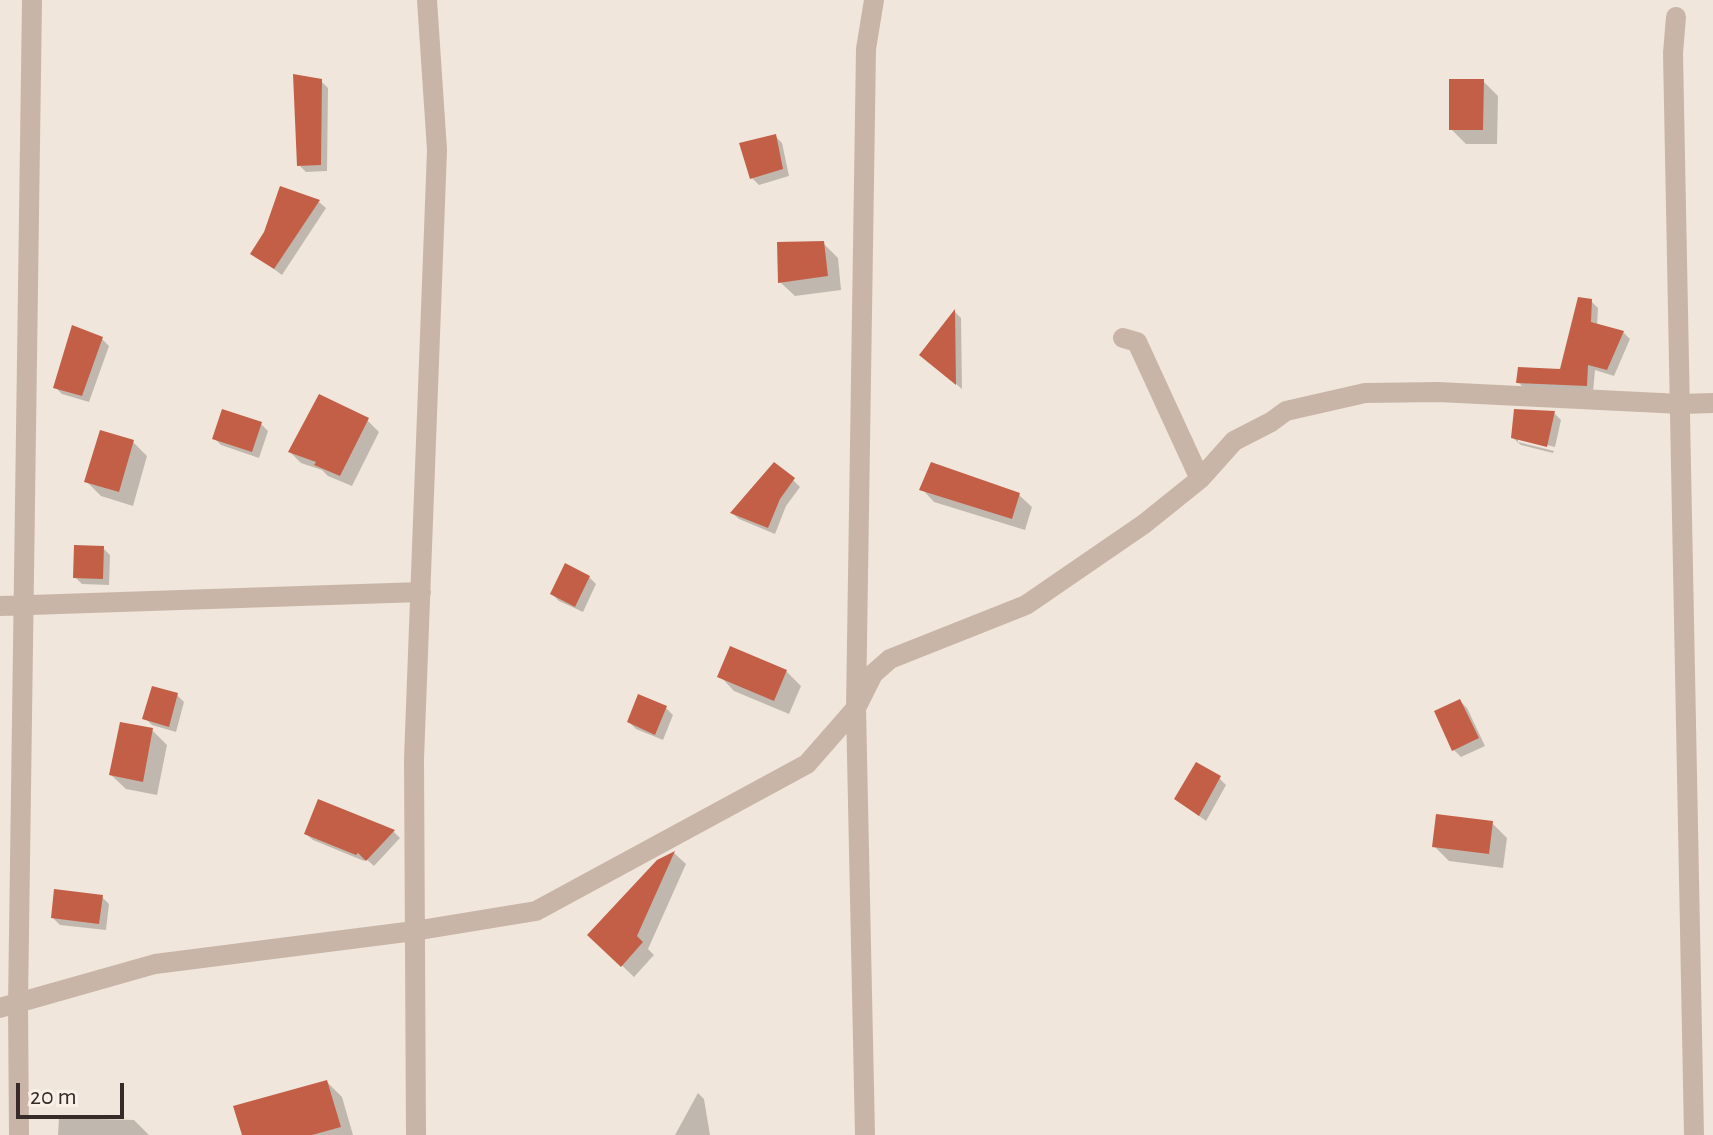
<!DOCTYPE html>
<style>
body{margin:0}
#map{position:relative;width:1713px;height:1135px;overflow:hidden;background:#f1e6db;font-family:"Alegreya Sans",sans-serif}
canvas{display:block}
.scale{position:absolute;left:16px;top:1083px;width:108px;height:36px;box-sizing:border-box;border:4px solid #362b28;border-top:0;padding-left:10px;font-size:24px;line-height:28px;white-space:nowrap;color:#362b28;-webkit-text-stroke:6px #f9f0e7;paint-order:stroke}
</style>
<div id="map">
<canvas width="1713" height="1135"></canvas>
<div class="scale">20 m</div>
</div>
<script>
const context = document.querySelector('canvas').getContext('2d');
context.lineJoin = 'round';
function fillPath(path, color) { context.fillStyle = color; context.fill(path, 'evenodd'); }
function stroke(path, color, width, dash) { context.strokeStyle = color; context.lineWidth = width; context.lineCap = dash ? 'butt' : 'round'; context.setLineDash(dash || []); context.stroke(path); }
fillPath(new Path2D(`
 M 321,81 L 328,88 L 327,171 L 306,172 L 299,165 Z
 M 1483,81 L 1498,96 L 1497,144 L 1466,144 L 1451,129 Z
 M 775,136 L 782,143 L 789,176 L 759,185 L 752,178 Z
 M 319,202 L 326,208 L 282,275 L 252,253 Z
 M 823,243 L 838,258 L 841,290 L 795,296 L 780,282 Z
 M 1591,301 L 1598,308 L 1597,326 L 1623,332 L 1630,339 L 1614,376 L 1595,370 L 1593,392 L 1525,389 L 1518,382 L 1561,371 Z
 M 955,312 L 961,318 L 962,389 L 922,355 Z
 M 102,339 L 109,346 L 89,402 L 62,394 L 55,387 Z
 M 1554,413 L 1561,420 L 1555,447 L 1518,438 L 1518,442 L 1554,451 L 1553,453 L 1521,445 L 1513,438 Z
 M 367,420 L 379,432 L 352,486 L 328,476 L 322,470 L 301,463 L 290,452 Z
 M 261,424 L 268,431 L 259,458 L 221,445 L 214,438 Z
 M 132,441 L 147,456 L 133,506 L 101,496 L 86,481 Z
 M 793,480 L 800,487 L 786,506 L 775,534 L 739,519 L 732,513 Z
 M 922,489 L 1019,495 L 1032,507 L 1025,530 L 934,502 Z
 M 103,548 L 110,555 L 109,585 L 82,584 L 75,577 Z
 M 589,577 L 596,584 L 583,612 L 559,601 L 552,594 Z
 M 786,671 L 801,686 L 789,714 L 734,691 L 720,676 Z
 M 177,695 L 184,702 L 176,732 L 152,725 L 145,718 Z
 M 1460,701 L 1467,708 L 1485,746 L 1461,757 L 1454,750 L 1436,712 Z
 M 666,708 L 673,715 L 663,740 L 636,729 L 629,722 Z
 M 152,730 L 167,745 L 157,795 L 126,789 L 111,775 Z
 M 1219,778 L 1226,785 L 1206,821 L 1184,805 Z
 M 319,802 L 394,832 L 400,838 L 374,866 L 366,859 L 364,861 L 313,840 L 306,834 Z
 M 1492,823 L 1507,838 L 1503,868 L 1449,861 L 1434,846 Z
 M 674,853 L 686,864 L 648,949 L 654,955 L 634,977 L 590,935 L 658,862 Z
 M 102,897 L 109,904 L 106,930 L 60,925 L 53,918 Z
 M 327,1082 L 342,1097 L 353,1135 L 244,1135 Z
 M 698,1093 L 704,1099 L 710,1135 L 675,1135 Z
 M 59,1118 L 134,1120 L 149,1135 L 58,1135 Z`), '#0003');
fillPath(new Path2D(`
 M 293,74 L 322,79 L 321,165 L 297,166 Z
 M 1449,79 L 1484,79 L 1483,130 L 1449,130 Z
 M 776,134 L 783,169 L 750,179 L 739,143 Z
 M 280,186 L 320,200 L 274,269 L 250,254 L 264,232 Z
 M 824,241 L 828,276 L 778,283 L 777,242 Z
 M 1578,297 L 1592,299 L 1591,322 L 1624,331 L 1607,370 L 1588,365 L 1587,386 L 1516,383 L 1518,367 L 1560,369 Z
 M 955,309 L 956,385 L 919,355 Z
 M 72,325 L 103,337 L 82,396 L 53,388 Z
 M 319,394 L 369,418 L 340,476 L 314,465 L 316,462 L 288,452 Z
 M 222,409 L 262,422 L 252,452 L 212,439 Z
 M 1514,409 L 1555,411 L 1547,447 L 1511,438 Z
 M 100,430 L 134,440 L 119,492 L 84,482 Z
 M 774,462 L 795,478 L 780,499 L 768,528 L 730,513 Z
 M 931,462 L 1020,493 L 1012,519 L 919,490 Z
 M 74,545 L 104,546 L 103,579 L 73,578 Z
 M 565,563 L 590,576 L 575,607 L 550,594 Z
 M 730,646 L 787,670 L 774,701 L 717,677 Z
 M 152,686 L 178,693 L 169,727 L 142,719 Z
 M 638,694 L 667,706 L 655,735 L 627,722 Z
 M 1460,699 L 1479,738 L 1452,751 L 1434,711 Z
 M 120,722 L 153,728 L 143,782 L 109,775 Z
 M 1196,762 L 1221,776 L 1199,816 L 1174,799 Z
 M 318,799 L 395,830 L 366,861 L 358,853 L 356,855 L 304,834 Z
 M 1436,814 L 1493,821 L 1489,854 L 1432,847 Z
 M 675,851 L 637,936 L 643,942 L 621,967 L 587,935 L 657,860 Z
 M 54,889 L 103,895 L 99,924 L 51,918 Z
 M 327,1080 L 341,1127 L 312,1135 L 242,1135 L 233,1106 Z`), '#c45f47');
stroke(new Path2D(`
 M 1676,17 L 1673,53 L 1694,1135
 M 1123,338 L 1137,342 L 1200,479
 M 0,606 L 421,592
 M 0,1008 L 155,964 L 414,931 L 536,911 L 807,764 L 856,708 L 873,674 L 890,659 L 1026,605 L 1144,524 L 1200,479 L 1234,441 L 1271,422 L 1286,411 L 1365,393 L 1438,392 L 1681,404 L 1713,403
 M 19,1135 L 18,1005 L 32,0
 M 416,1135 L 414,759 L 437,150 L 427,0
 M 865,1135 L 856,708 L 866,49 L 874,0`), '#c9b5a7', 20);
</script>
